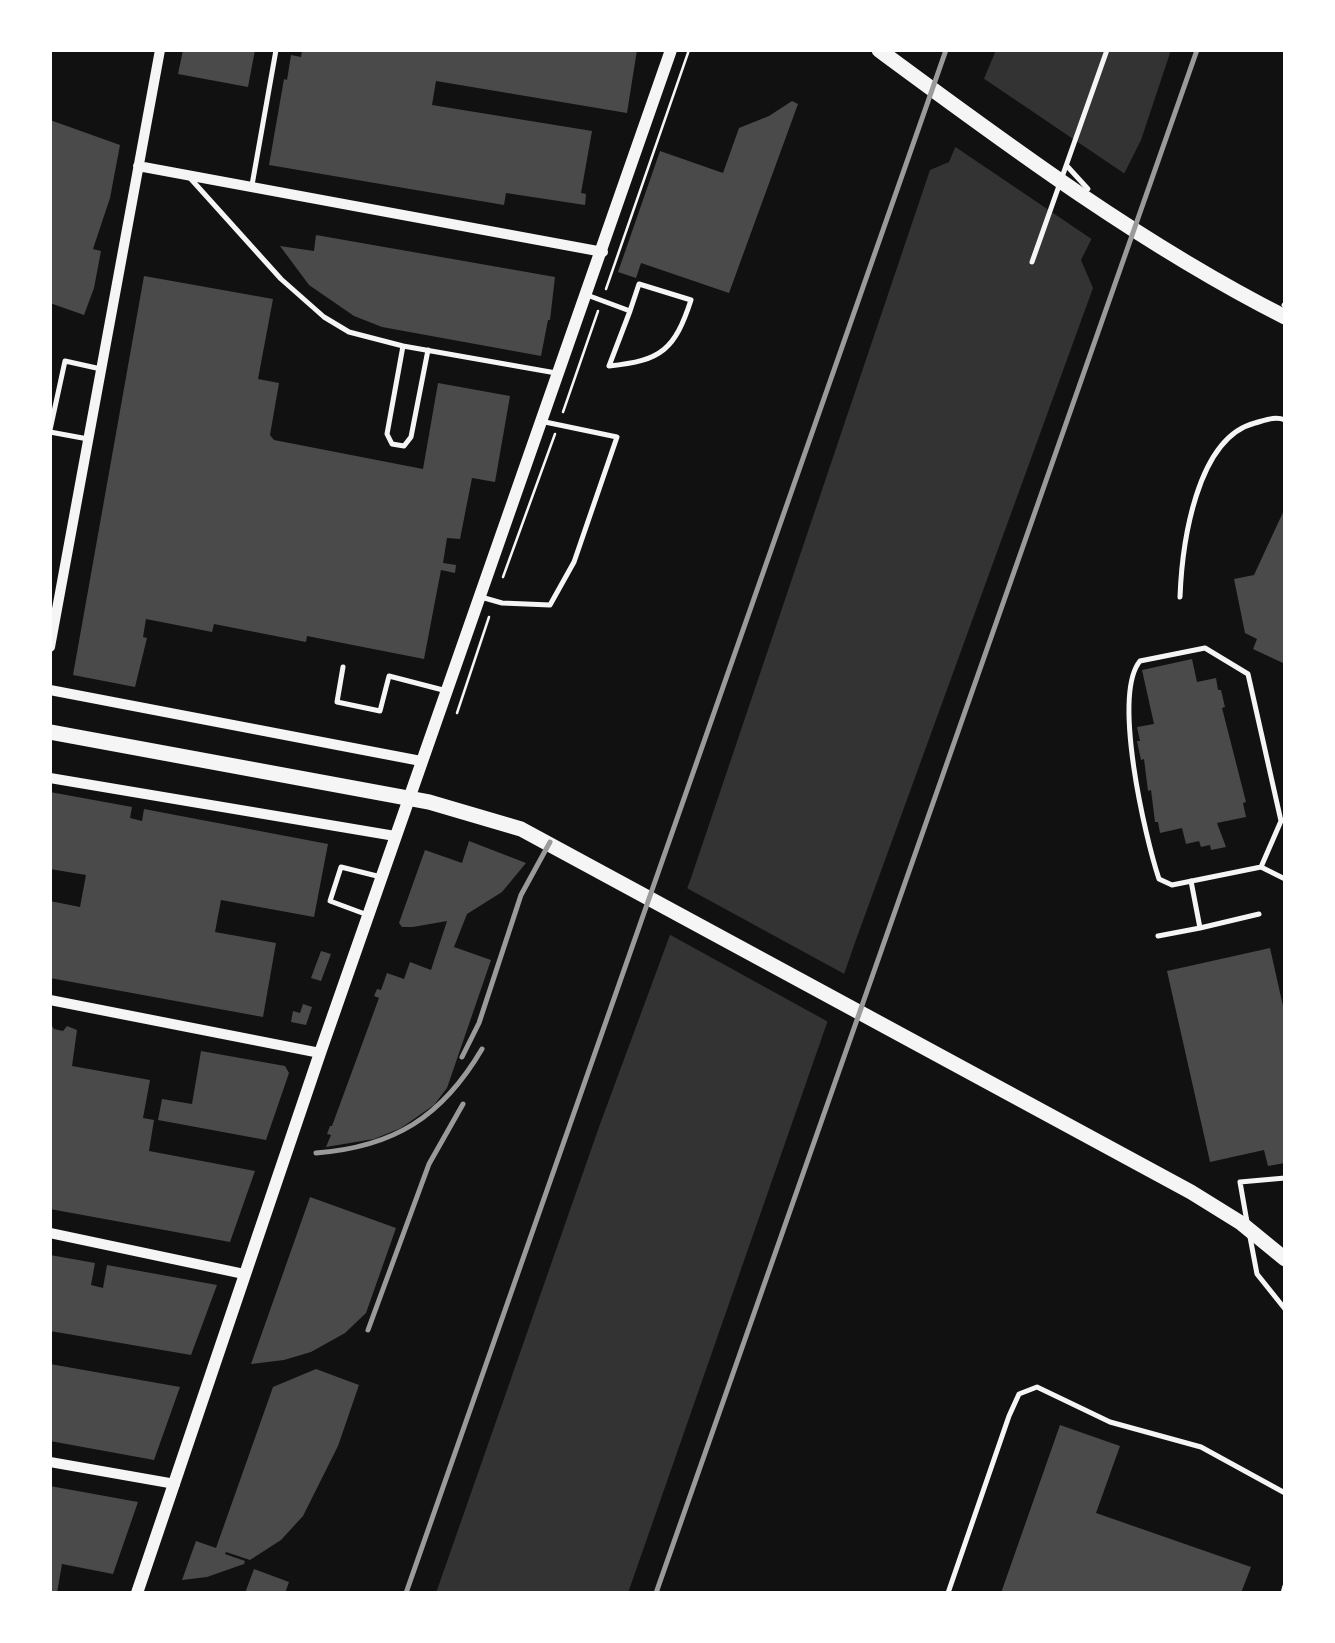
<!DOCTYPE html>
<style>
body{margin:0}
#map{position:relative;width:1335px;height:1643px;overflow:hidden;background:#111;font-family:Overpass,sans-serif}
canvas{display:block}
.frame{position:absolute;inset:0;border:52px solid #fff;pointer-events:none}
</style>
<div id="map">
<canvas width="1335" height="1643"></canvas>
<div class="frame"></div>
</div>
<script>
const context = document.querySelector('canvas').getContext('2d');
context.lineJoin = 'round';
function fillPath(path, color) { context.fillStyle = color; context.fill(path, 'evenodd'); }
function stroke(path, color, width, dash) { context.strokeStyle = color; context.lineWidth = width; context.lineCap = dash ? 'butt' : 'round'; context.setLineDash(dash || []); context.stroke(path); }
fillPath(new Path2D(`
 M 996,50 L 1171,50 L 1141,140 L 1081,260 L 1093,288 L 857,937 L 628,1593 L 436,1593 L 599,1127 L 691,878 L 930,170 L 949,162 Z`), '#333');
fillPath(new Path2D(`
 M 980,76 L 1128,176 L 1096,242 L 951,144 Z
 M 683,886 L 848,976 L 832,1024 L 665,932 Z`), '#111');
fillPath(new Path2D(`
 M 183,50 L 255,50 L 248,87 L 178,74 Z
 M 302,50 L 637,50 L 627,113 L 436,81 L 432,105 L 592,131 L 581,193 L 586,194 L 585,205 L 506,193 L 504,205 L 269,165 L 284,79 L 287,80 L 291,55 L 301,57 Z
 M 792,101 L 798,104 L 729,293 L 641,263 L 636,278 L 618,272 L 660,151 L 723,173 L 739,128 L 769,116 Z
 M 50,120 L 120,145 L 110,198 L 93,249 L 101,251 L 94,288 L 84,315 L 50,303 Z
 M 316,235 L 555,277 L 550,320 L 548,320 L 541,356 L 382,327 L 354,316 L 309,285 L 280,246 L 314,251 Z
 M 144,276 L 273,299 L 258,379 L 279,383 L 270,435 L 274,440 L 423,469 L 438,383 L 510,396 L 495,482 L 472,478 L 460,539 L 447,538 L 443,563 L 456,565 L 455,573 L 441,570 L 424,659 L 307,636 L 306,642 L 214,624 L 212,632 L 146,619 L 143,637 L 147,638 L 135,687 L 73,675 Z
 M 1285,508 L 1285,664 L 1253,649 L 1257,639 L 1245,633 L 1234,579 L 1254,575 Z
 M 1192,659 L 1197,682 L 1216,678 L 1218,690 L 1221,690 L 1225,707 L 1222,708 L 1246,802 L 1243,803 L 1246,817 L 1217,823 L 1226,847 L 1211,850 L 1210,845 L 1201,847 L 1199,841 L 1186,844 L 1182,828 L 1160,833 L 1158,822 L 1155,822 L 1151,790 L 1148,791 L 1144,759 L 1141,760 L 1137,741 L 1140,741 L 1137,727 L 1154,724 L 1142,670 Z
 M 50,792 L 132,807 L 130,818 L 142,821 L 144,809 L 328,844 L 314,917 L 221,900 L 215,932 L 276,943 L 263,1017 L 50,978 L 50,901 L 80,907 L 86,875 L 50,869 Z
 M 469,841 L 526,863 L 502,892 L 467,914 L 454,947 L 491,960 L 447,1088 L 434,1105 L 401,1128 L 374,1139 L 326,1147 L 331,1135 L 327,1134 L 330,1126 L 332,1126 L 379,998 L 374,996 L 377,989 L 381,990 L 387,973 L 404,979 L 410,962 L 431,970 L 447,921 L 413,927 L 402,927 L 399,923 L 425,850 L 462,863 Z
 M 1270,948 L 1285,1015 L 1285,1163 L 1268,1166 L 1264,1150 L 1210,1162 L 1167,971 Z
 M 321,951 L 331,954 L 321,981 L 311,978 Z
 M 303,1004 L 312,1007 L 306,1025 L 291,1022 L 293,1011 L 300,1013 Z
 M 50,1023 L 54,1029 L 63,1031 L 67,1026 L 77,1030 L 72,1066 L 150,1080 L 143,1118 L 154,1120 L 149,1151 L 255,1171 L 230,1242 L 50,1209 Z
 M 201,1051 L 285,1066 L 289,1073 L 266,1140 L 158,1120 L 162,1099 L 192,1104 Z
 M 310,1197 L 396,1228 L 366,1313 L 345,1333 L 311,1352 L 284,1360 L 251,1364 Z
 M 50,1255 L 95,1263 L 91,1285 L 103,1288 L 107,1265 L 217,1285 L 191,1355 L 50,1331 Z
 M 50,1364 L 180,1387 L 154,1460 L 50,1441 Z
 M 316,1369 L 359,1385 L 338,1446 L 303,1516 L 281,1540 L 250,1560 L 226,1552 L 225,1554 L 245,1561 L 244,1564 L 207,1577 L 182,1580 L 196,1541 L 216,1548 L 273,1387 Z
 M 1060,1425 L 1120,1446 L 1096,1513 L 1251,1567 L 1241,1593 L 1001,1593 Z
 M 50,1486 L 138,1502 L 113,1574 L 62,1564 L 57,1593 L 50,1593 Z
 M 254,1569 L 289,1582 L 285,1593 L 245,1593 Z`), '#4a4a4a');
stroke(new Path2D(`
 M 606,289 L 689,50
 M 563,412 L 598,311
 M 503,577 L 555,434
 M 457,713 L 489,617`), '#f5f5f5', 2.5);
stroke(new Path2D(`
 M 1067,166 L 1088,189
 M 190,178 L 281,279 L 324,317 L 349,332 L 403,346 L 556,373
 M 252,185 L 276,50
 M 1032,262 L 1107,50
 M 587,295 L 630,311 L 609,366 C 662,361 675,349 691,300 L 639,284 L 630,311
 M 1284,305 L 1285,306
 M 403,346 L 387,434 L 392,444 L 404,446 L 411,437 L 428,350
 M 50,430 L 65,361 L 101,369
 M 50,432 L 88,439
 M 481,597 L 502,603 L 550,605 L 574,562 L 617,437 L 545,422
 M 1180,597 C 1182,545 1196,438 1255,423 C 1266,420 1275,416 1285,420
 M 343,667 L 337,702 L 380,711 L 389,676 L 443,690
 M 1261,867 L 1281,821 L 1248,674 L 1205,648 L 1140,661 C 1112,695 1145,837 1159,879 L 1172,885 L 1261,867 L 1285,879
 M 1191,881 L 1200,928 L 1259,914
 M 365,914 L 330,901 L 341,867 L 381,877
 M 1158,936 L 1200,928
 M 1247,1222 L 1240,1182 L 1285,1178
 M 1250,1237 L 1257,1274 L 1285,1309
 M 948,1593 L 1009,1416 L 1019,1394 L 1037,1387 L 1110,1422 L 1201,1447 L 1285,1493
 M 1283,1593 L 1285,1586`), '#f5f5f5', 5);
stroke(new Path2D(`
 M 138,166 L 603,252
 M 50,647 L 160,50
 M 50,690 L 421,761
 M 50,778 L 395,836
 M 50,1000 L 320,1053
 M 50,1233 L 244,1274
 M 50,1462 L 175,1484`), '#f5f5f5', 10);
stroke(new Path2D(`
 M 137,1593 L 320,1053 L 671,50`), '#f5f5f5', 12);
stroke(new Path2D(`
 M 879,50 C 1009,146 1141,244 1285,317
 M 50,732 L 429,802 L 521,829 L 1191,1192 L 1241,1223 L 1285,1259`), '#f5f5f5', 15);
stroke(new Path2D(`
 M 462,1057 L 479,1023 L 521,895 L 550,842
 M 316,1153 C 394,1147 442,1117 482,1049
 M 368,1330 L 429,1164 L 463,1104
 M 406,1593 L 946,50
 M 656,1593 L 1197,50`), '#9a9a9a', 5);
</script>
